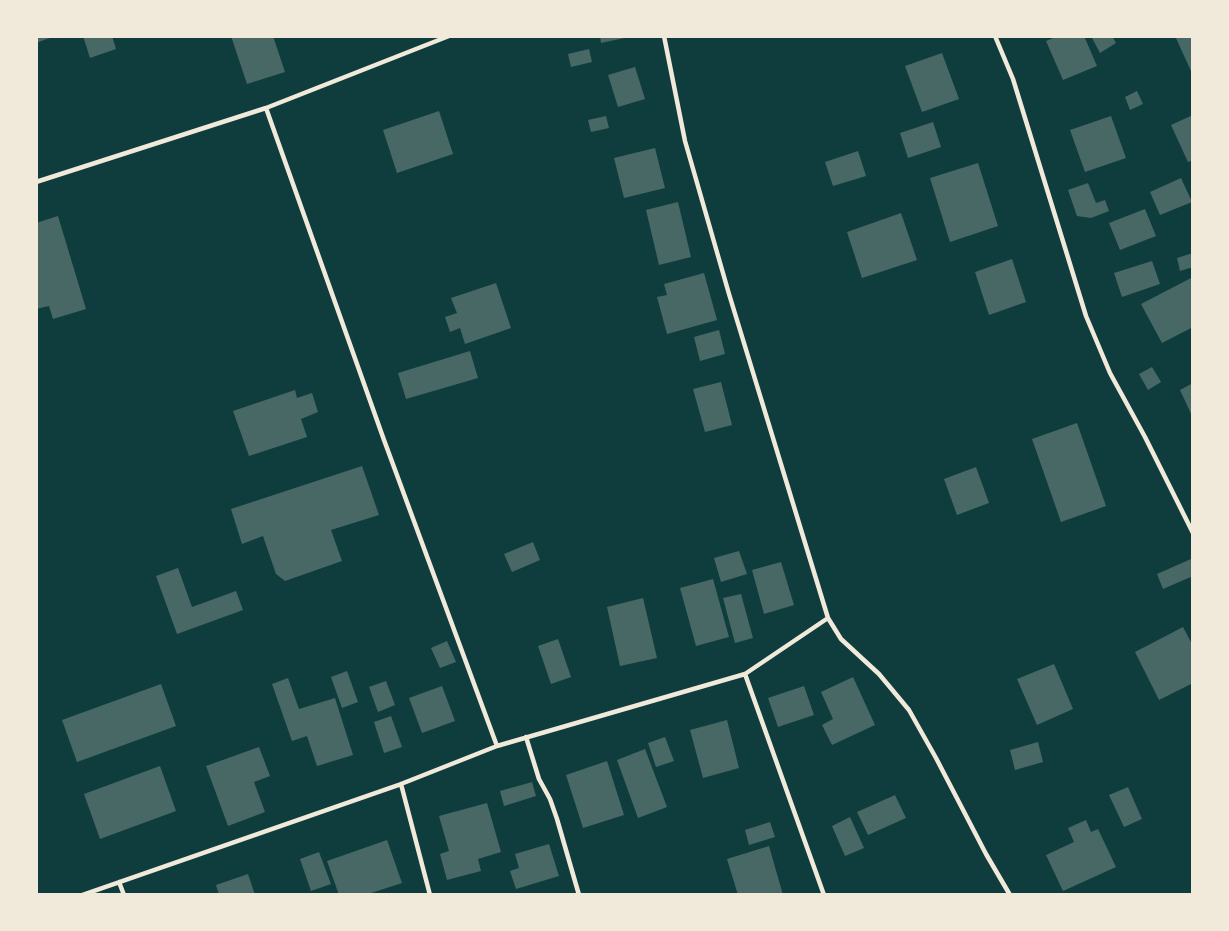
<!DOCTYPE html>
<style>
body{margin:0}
#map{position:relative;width:1229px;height:931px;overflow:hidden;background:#0f3d3e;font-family:Mulish,sans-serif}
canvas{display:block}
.frame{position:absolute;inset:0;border:38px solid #f1e9da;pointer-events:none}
</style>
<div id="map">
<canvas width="1229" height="931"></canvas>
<div class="frame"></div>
</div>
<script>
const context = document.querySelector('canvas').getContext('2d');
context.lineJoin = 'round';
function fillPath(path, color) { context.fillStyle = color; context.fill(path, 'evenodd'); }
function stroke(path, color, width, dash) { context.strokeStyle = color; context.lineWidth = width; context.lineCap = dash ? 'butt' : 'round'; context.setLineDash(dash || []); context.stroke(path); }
fillPath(new Path2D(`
 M 36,36 L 55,36 L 36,43 Z
 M 83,36 L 112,36 L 116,49 L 90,58 Z
 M 231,36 L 273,36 L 285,72 L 247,84 Z
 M 600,36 L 629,36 L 629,37 L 601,43 Z
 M 1058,36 L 1084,36 L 1097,66 L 1063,80 L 1046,41 Z
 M 1091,36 L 1112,36 L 1116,43 L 1100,53 Z
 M 1175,36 L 1193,36 L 1193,70 L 1191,71 Z
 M 589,49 L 592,62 L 571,67 L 568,54 Z
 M 942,53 L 959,99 L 922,112 L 905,66 Z
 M 635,67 L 645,99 L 618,107 L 608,75 Z
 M 1137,91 L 1143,104 L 1130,110 L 1125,97 Z
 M 439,111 L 453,154 L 397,173 L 383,130 Z
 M 1193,115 L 1193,160 L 1188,162 L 1171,125 Z
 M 606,116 L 609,128 L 591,132 L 588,120 Z
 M 1111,116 L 1126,158 L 1085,172 L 1070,130 Z
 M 933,122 L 941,147 L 908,158 L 900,133 Z
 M 655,148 L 665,188 L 624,198 L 614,158 Z
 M 858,151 L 866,176 L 833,186 L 825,162 Z
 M 978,163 L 998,226 L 950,242 L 930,178 Z
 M 1181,178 L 1192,202 L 1160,215 L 1150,192 Z
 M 1088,183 L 1096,203 L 1105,200 L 1109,211 L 1091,218 L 1077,216 L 1068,190 Z
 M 678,202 L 691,257 L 659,265 L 646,210 Z
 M 1145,209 L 1156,236 L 1120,250 L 1109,223 Z
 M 901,213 L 917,260 L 862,278 L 847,232 Z
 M 58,216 L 86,309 L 53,319 L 49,306 L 36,309 L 36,223 Z
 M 1193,253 L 1193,267 L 1180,271 L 1177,258 Z
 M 1012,259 L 1026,302 L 989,315 L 975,272 Z
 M 1152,261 L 1160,284 L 1122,297 L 1114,273 Z
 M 704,273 L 717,320 L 667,334 L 657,297 L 667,295 L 664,284 Z
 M 1193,277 L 1193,327 L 1162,343 L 1141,304 Z
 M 496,283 L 511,328 L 465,344 L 460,328 L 450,332 L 445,317 L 457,313 L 451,298 Z
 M 719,330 L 725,354 L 700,361 L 694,337 Z
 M 470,351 L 478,378 L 406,399 L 398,373 Z
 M 1152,367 L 1161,382 L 1148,390 L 1139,374 Z
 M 721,382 L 732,425 L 705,432 L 693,389 Z
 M 1193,383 L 1193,418 L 1180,390 Z
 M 295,390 L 297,398 L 312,393 L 318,412 L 301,419 L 307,437 L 249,456 L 233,411 Z
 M 1077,423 L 1106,506 L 1061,522 L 1032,439 Z
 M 362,466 L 379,515 L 331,530 L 342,561 L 285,581 L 276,574 L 263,536 L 242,544 L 231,509 Z
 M 976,467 L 989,503 L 957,515 L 944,479 Z
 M 533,542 L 540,560 L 512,572 L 504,554 Z
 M 739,551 L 747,574 L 721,582 L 714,558 Z
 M 1191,559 L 1193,564 L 1193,576 L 1163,589 L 1157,574 Z
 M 781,562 L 794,605 L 764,614 L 752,570 Z
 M 178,568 L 192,607 L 236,591 L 243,610 L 177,634 L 156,576 Z
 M 713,579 L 729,637 L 696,646 L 680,588 Z
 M 741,594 L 753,638 L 735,643 L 723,598 Z
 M 643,598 L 657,658 L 620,666 L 607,607 Z
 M 1183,627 L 1193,646 L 1193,683 L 1159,700 L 1135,652 Z
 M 558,639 L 571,677 L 551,684 L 538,646 Z
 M 447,641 L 456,662 L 440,668 L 431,648 Z
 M 1054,664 L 1073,709 L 1037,725 L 1017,679 Z
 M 347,671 L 358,702 L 342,708 L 331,677 Z
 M 853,677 L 875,725 L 832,745 L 822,725 L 833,719 L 821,692 Z
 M 288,678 L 299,709 L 335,698 L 353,755 L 317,766 L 307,736 L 292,741 L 272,684 Z
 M 386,681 L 395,705 L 378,712 L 369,687 Z
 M 161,684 L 176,726 L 77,762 L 62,720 Z
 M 442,686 L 455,721 L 422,733 L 409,698 Z
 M 804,686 L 814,715 L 778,727 L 768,698 Z
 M 391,716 L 402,747 L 384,753 L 374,722 Z
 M 727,720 L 739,768 L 703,778 L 690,730 Z
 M 665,737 L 674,761 L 656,767 L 648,743 Z
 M 1038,742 L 1043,762 L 1015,770 L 1010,750 Z
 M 259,747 L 270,776 L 254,782 L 265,812 L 228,826 L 206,766 Z
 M 645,749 L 667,807 L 638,818 L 617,760 Z
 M 607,761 L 624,815 L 583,828 L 566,775 Z
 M 160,766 L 176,811 L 100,839 L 84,794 Z
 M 532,782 L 536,796 L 504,806 L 500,791 Z
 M 1128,787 L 1142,819 L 1124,827 L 1109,795 Z
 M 895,795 L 906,818 L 868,835 L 857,812 Z
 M 487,803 L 501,852 L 478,859 L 481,871 L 447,880 L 440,854 L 449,851 L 439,816 Z
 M 850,817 L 864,848 L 845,856 L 832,826 Z
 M 1086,820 L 1091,832 L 1098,829 L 1116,867 L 1063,891 L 1046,855 L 1074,842 L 1068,828 Z
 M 770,822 L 775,837 L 749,845 L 745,830 Z
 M 387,840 L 402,883 L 365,895 L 339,895 L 327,861 Z
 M 549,844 L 559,876 L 516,889 L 510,871 L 519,868 L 515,854 Z
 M 769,846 L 783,895 L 738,895 L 727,859 Z
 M 319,852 L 331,884 L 311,891 L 300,859 Z
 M 248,874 L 255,895 L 219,895 L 216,885 Z`), '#486865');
stroke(new Path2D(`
 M 664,36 L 685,141 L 729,294 L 828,618 L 841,639 L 879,674 L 909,710 L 936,758 L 986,854 L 1010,895
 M 995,36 L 1013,79 L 1086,316 L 1110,373 L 1145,437 L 1193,533
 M 266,108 L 384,440 L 497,746
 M 36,182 L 266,108 L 449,36
 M 745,674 L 824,895
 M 526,737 L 539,779 L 550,799 L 557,819 L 579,895
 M 401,784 L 430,895
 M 119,882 L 124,895
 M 82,895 L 401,784 L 497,746 L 745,674 L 828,618`), '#f1e9da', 4.5);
</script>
